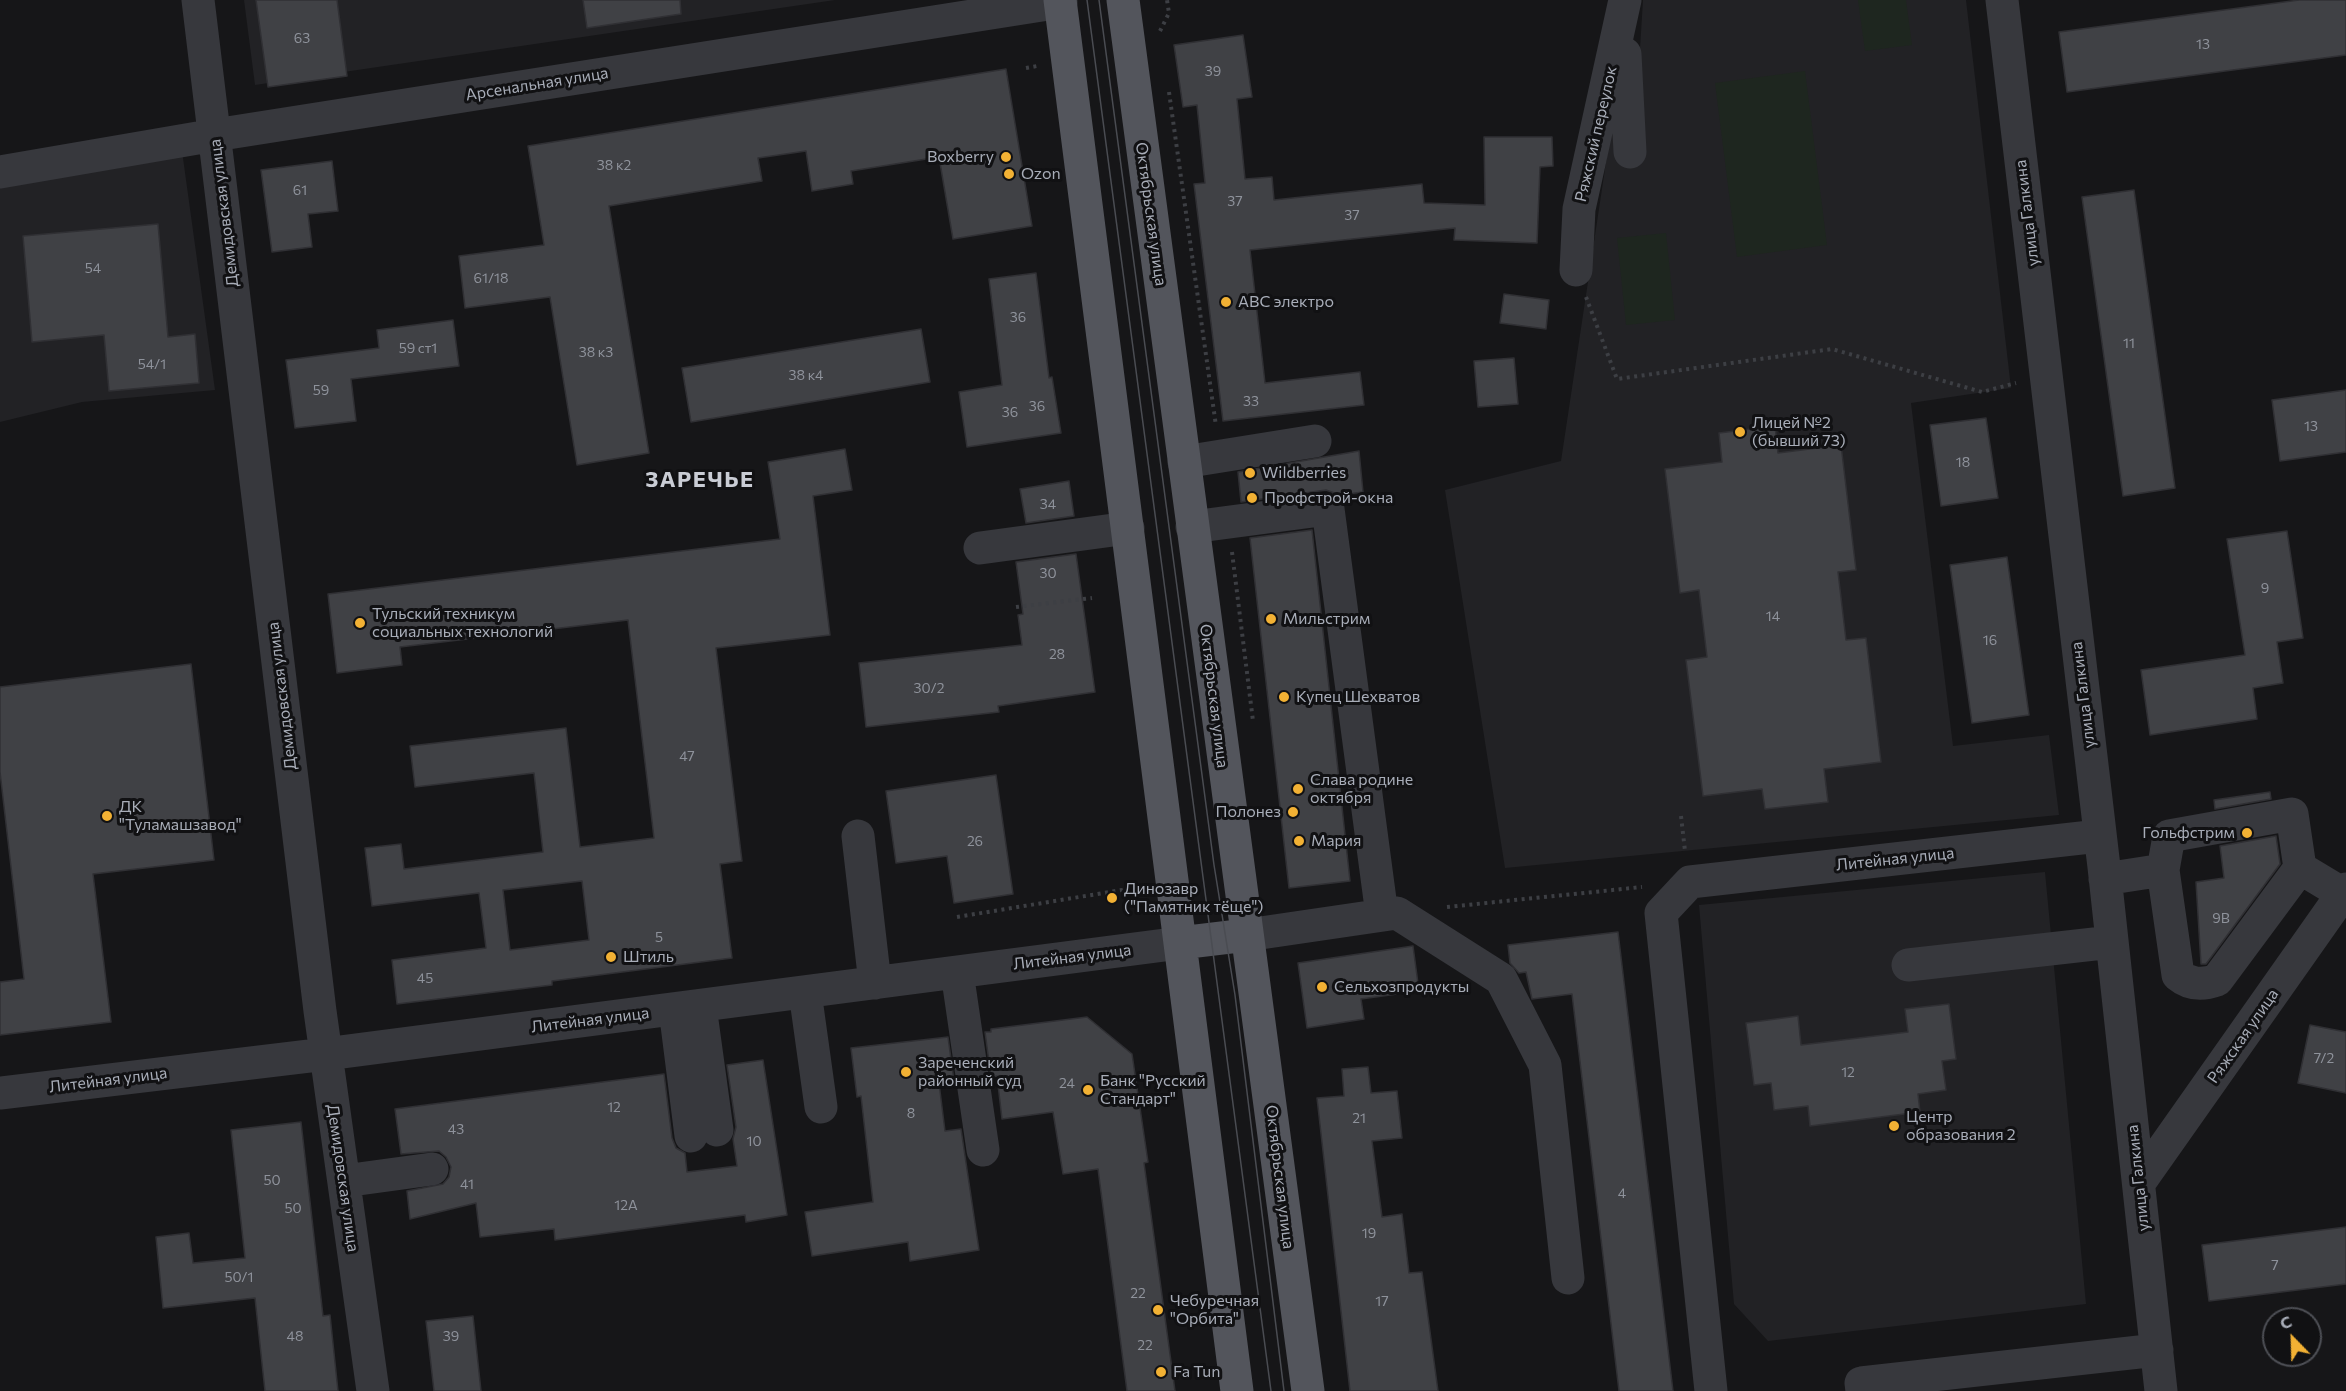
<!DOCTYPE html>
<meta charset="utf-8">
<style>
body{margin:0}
#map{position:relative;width:2346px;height:1391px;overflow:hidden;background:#161618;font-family:Commissioner,sans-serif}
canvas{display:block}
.north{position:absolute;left:2262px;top:1307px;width:60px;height:60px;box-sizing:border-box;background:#111113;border:2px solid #4d4f55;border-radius:50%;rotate:337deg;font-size:16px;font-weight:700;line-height:24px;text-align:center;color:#a8adb8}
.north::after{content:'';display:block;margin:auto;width:21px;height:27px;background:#f2b134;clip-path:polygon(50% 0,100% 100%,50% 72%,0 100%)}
</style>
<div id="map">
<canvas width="2346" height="1391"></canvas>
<div class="north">С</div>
</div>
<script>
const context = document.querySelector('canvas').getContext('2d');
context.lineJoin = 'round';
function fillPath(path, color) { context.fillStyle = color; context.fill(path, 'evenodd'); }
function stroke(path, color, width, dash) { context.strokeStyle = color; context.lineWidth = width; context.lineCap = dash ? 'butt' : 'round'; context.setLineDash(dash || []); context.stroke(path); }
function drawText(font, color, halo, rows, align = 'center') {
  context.font = font + ' Commissioner,sans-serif'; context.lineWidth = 6; context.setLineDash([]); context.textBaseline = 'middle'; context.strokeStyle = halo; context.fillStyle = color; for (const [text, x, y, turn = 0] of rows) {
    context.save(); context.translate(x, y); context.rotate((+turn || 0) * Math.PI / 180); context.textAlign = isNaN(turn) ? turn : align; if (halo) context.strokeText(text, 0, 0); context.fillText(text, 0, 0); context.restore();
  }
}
fillPath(new Path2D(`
 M 244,0 L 835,0 L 255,85 Z
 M 1643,0 L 1966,0 L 2011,388 L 1911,403 L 1953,746 L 2049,735 L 2059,815 L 1505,868 L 1445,490 L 1561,461 L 1619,76 L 1639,65 Z
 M 179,129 L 215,390 L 82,402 L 0,422 L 0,157 Z
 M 2045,872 L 2086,1304 L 1768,1341 L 1734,1304 L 1699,905 Z`), '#222225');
fillPath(new Path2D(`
 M 1858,0 L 1906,0 L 1912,45 L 1865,51 Z
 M 1805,71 L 1827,245 L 1737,257 L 1715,83 Z
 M 1666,233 L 1675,320 L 1626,325 L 1617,238 Z`), '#1e261f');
const building = new Path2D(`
 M 256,0 L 337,0 L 347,76 L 268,87 Z
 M 583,0 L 680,0 L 681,14 L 587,28 Z
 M 2299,0 L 2346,0 L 2346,55 L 2067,92 L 2059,32 Z
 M 1243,35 L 1252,97 L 1237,99 L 1245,179 L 1272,177 L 1274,200 L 1422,184 L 1424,203 L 1485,205 L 1484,137 L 1552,137 L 1553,166 L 1540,167 L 1537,243 L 1454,240 L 1455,228 L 1250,250 L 1265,383 L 1360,372 L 1364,405 L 1223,421 L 1194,184 L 1205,183 L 1197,105 L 1183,107 L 1174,45 Z
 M 1006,69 L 1032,226 L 953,239 L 939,157 L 851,171 L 853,184 L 812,191 L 806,151 L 758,158 L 762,181 L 609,206 L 649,453 L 577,465 L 550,297 L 465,308 L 459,256 L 544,245 L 528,146 Z
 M 332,161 L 338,211 L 308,214 L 312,247 L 272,252 L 261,170 Z
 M 2134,190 L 2175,488 L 2123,496 L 2082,197 Z
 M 158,224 L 168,337 L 195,334 L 199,383 L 109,391 L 104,335 L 32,342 L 23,236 Z
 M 1036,273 L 1049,378 L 1052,377 L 1061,433 L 967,447 L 959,392 L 1002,385 L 989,279 Z
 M 1504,294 L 1549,300 L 1546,329 L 1500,323 Z
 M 453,320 L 459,366 L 351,379 L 356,421 L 295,428 L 286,360 L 379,348 L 377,330 Z
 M 921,329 L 930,382 L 691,422 L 682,368 Z
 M 1514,358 L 1518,404 L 1478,407 L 1474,361 Z
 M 2346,390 L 2346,452 L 2280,461 L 2272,400 Z
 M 1986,418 L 1998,498 L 1941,506 L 1930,425 Z
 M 1775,426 L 1778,453 L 1841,445 L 1856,570 L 1838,572 L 1846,640 L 1866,638 L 1881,762 L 1824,769 L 1828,802 L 1765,809 L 1762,789 L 1703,796 L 1686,660 L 1707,657 L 1699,590 L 1680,593 L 1665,469 L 1722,462 L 1719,433 Z
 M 845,449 L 852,490 L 813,496 L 830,635 L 716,648 L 742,861 L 720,864 L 732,958 L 552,981 L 552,985 L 397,1004 L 392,960 L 486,948 L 479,893 L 372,906 L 365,848 L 401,844 L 404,869 L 543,852 L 534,773 L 415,787 L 410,746 L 566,728 L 580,847 L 654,838 L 628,620 L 400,647 L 402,665 L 337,673 L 328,594 L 780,539 L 768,462 ZM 582,881 L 589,940 L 510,950 L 503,890 Z
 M 1359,451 L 1363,492 L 1340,495 L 1326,490 L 1241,502 L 1238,472 Z
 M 1069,481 L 1074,516 L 1026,523 L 1020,489 Z
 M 1312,530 L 1350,881 L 1289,888 L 1250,538 Z
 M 2287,531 L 2303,638 L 2277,642 L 2283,683 L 2253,688 L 2257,719 L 2150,735 L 2141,670 L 2245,655 L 2227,539 Z
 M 1076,554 L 1095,692 L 998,706 L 999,712 L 866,727 L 859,663 L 1022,645 L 1018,615 L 1023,614 L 1016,562 Z
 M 2007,557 L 2029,715 L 1972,723 L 1950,565 Z
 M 191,664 L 214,860 L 93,874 L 111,1022 L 0,1035 L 0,982 L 24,979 L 0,772 L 0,687 Z
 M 996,775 L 1013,894 L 954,903 L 947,856 L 896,863 L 886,791 Z
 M 2270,792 L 2271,799 L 2215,809 L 2214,800 Z
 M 2276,836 L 2280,864 L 2206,964 L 2201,964 L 2196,882 L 2224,878 L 2220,846 Z
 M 1618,932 L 1673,1391 L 1619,1391 L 1572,994 L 1532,999 L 1526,972 L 1519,973 L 1510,963 L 1508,945 Z
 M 1413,946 L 1419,991 L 1361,999 L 1364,1019 L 1307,1028 L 1298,963 Z
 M 1949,1004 L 1956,1059 L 1942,1061 L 1946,1090 L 1918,1094 L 1920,1112 L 1810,1126 L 1808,1106 L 1774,1110 L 1771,1083 L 1754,1085 L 1746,1023 L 1798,1016 L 1801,1045 L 1908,1032 L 1905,1009 Z
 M 1087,1017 L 1132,1054 L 1148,1162 L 1144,1163 L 1175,1391 L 1127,1391 L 1098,1169 L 1063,1174 L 1053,1112 L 1002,1119 L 997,1076 L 991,1077 L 985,1032 L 991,1032 L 991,1029 Z
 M 2310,1025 L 2346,1032 L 2346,1093 L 2298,1083 Z
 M 948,1037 L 954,1081 L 939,1083 L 945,1131 L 961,1129 L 979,1250 L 910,1261 L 908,1242 L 812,1256 L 805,1212 L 873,1202 L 861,1096 L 857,1097 L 851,1048 Z
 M 763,1060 L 787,1215 L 746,1222 L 745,1215 L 555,1240 L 554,1229 L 480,1237 L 476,1203 L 410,1219 L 407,1191 L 443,1184 L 449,1177 L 451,1167 L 446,1157 L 439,1151 L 401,1154 L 395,1109 L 664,1074 L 672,1138 L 676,1148 L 685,1153 L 687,1172 L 737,1166 L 733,1139 L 736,1127 L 727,1065 Z
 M 1368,1067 L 1371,1093 L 1397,1091 L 1402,1138 L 1372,1141 L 1382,1217 L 1402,1214 L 1409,1273 L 1422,1272 L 1438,1391 L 1350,1391 L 1317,1098 L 1344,1096 L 1342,1069 Z
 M 301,1122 L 323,1316 L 330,1315 L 338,1391 L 265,1391 L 255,1298 L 163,1308 L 156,1237 L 189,1233 L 193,1263 L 245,1258 L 231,1130 Z
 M 2346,1227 L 2346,1284 L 2209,1301 L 2202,1245 Z
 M 473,1316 L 481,1391 L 434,1391 L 426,1321 Z`);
fillPath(building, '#404145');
stroke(building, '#303034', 1.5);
stroke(new Path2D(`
 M 1160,31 L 1169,13 L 1167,0
 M 1026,68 L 1037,66
 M 1169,92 L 1216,426
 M 1586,297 L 1617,379 L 1832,349 L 1982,392 L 2016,383
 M 1232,552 L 1253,721
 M 1016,607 L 1092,598
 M 1681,816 L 1685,851
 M 1447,907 L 1642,887
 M 957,917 L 1128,889`), '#3d3f44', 4, [3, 4.5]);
stroke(new Path2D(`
 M 198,0 L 320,1011 L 373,1391
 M 2002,0 L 2104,867 L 2161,1391
 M 1625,54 L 1630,152
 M 0,172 L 215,135 L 1061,2
 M 1576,270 L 1579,209 L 1625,0
 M 1184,462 L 1315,441
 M 1192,527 L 1328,509 L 1382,915
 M 980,548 L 1128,528
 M 858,836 L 875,983
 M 2163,870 L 2169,836 L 2292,814 L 2300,868
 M 2105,879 L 2163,870 L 2178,975 C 2190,985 2203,985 2217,980 L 2300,868 L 2343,894
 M 1247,935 L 1397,913 L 1501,979 L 1545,1065 L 1568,1278
 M 1908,965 L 2112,942
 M 957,972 L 983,1150
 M 805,992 L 821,1107
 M 700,1006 L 717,1130
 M 675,1009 L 691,1136
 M 0,1093 L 326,1054 L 1180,943
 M 344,1181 L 432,1169
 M 2139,1183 L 2346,889
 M 1711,1391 L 1661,913 L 1690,882 L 2099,836
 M 1862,1391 L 1861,1383 L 2157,1350`), '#37383d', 33);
stroke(new Path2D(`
 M 1060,0 L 1237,1391
 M 1123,0 L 1308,1391
 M 1180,943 L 1247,935`), '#53555c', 33);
stroke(new Path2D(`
 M 1087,0 L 1271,1391
 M 1099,0 L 1214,865 L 1235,995 L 1284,1391`), '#4a4c52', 1.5);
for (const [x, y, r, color] of [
 [1006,157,6,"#f2b134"],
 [1009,174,6,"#f2b134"],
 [1226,302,6,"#f2b134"],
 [1740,432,6,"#f2b134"],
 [1250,473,6,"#f2b134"],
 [1252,498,6,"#f2b134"],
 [1271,619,6,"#f2b134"],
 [360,623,6,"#f2b134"],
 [1284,697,6,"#f2b134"],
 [1298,789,6,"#f2b134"],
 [1293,812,6,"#f2b134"],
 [107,816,6,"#f2b134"],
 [2247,833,6,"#f2b134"],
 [1299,841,6,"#f2b134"],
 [1112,898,6,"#f2b134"],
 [611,957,6,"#f2b134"],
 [1322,987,6,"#f2b134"],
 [906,1072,6,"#f2b134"],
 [1088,1090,6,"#f2b134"],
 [1894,1126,6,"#f2b134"],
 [1158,1310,6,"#f2b134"],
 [1161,1372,6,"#f2b134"]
]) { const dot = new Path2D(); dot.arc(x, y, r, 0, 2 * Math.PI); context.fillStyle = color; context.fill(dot); stroke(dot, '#111113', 2); }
drawText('14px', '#8e929b', null, [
 ["63",302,38],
 ["13",2203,44],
 ["39",1213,71],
 ["38 к2",614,165],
 ["61",300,190],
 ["37",1235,201],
 ["37",1352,215],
 ["54",93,268],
 ["61/18",491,278],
 ["36",1018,317],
 ["11",2129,343],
 ["59 ст1",418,348],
 ["38 к3",596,352],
 ["54/1",152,364],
 ["38 к4",806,375],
 ["59",321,390],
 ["33",1251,401],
 ["36",1037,406],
 ["36",1010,412],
 ["13",2311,426],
 ["18",1963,462],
 ["34",1048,504],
 ["30",1048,573],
 ["9",2265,588],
 ["14",1773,616],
 ["16",1990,640],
 ["28",1057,654],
 ["30/2",929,688],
 ["47",687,756],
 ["26",975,841],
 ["9В",2221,918],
 ["5",659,937],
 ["45",425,978],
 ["7/2",2324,1058],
 ["12",1848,1072],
 ["24",1067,1083],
 ["12",614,1107],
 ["8",911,1113],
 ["21",1359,1118],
 ["43",456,1129],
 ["10",754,1141],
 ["50",272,1180],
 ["41",467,1184],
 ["4",1622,1193],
 ["12А",626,1205],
 ["50",293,1208],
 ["19",1369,1233],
 ["7",2275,1265],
 ["50/1",239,1277],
 ["22",1138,1293],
 ["17",1382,1301],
 ["48",295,1336],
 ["39",451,1336],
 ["22",1145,1345]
]);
drawText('16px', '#a8adb8', '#111113', [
 ["Арсенальная улица",537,84,-9],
 ["Ряжский переулок",1596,134,-77],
 ["Демидовская улица",224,213,-97],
 ["улица Галкина",2027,213,-97],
 ["Октябрьская улица",1151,214,82],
 ["улица Галкина",2083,695,-97],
 ["Демидовская улица",282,696,-97],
 ["Октябрьская улица",1214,696,83],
 ["Литейная улица",1895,859,-6],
 ["Литейная улица",1072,957,-7],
 ["Литейная улица",590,1020,-7],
 ["Ряжская улица",2243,1036,-55],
 ["Литейная улица",108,1080,-7],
 ["Октябрьская улица",1280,1177,83],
 ["Демидовская улица",343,1178,82],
 ["улица Галкина",2138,1178,-96]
]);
drawText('16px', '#a8adb8', '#111113', [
 ["Boxberry",994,157,"right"],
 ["Ozon",1021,174],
 ["АВС электро",1238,302],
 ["Лицей №2",1752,423],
 ["(бывший 73)",1752,441],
 ["Wildberries",1262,473],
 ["Профстрой-окна",1264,498],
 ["Тульский техникум",372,614],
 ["социальных технологий",372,632],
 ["Мильстрим",1283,619],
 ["Купец Шехватов",1296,697],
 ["Слава родине",1310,780],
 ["октября",1310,798],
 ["ДК",119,807],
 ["\"Туламашзавод\"",119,825],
 ["Полонез",1281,812,"right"],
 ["Гольфстрим",2235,833,"right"],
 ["Мария",1311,841],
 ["Динозавр",1124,889],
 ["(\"Памятник тёще\")",1124,907],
 ["Штиль",623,957],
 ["Сельхозпродукты",1334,987],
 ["Зареченский",918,1063],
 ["районный суд",918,1081],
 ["Банк \"Русский",1100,1081],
 ["Стандарт\"",1100,1099],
 ["Центр",1906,1117],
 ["образования 2",1906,1135],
 ["Чебуречная",1170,1301],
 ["\"Орбита\"",1170,1319],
 ["Fa Tun",1173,1372]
], 'left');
context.letterSpacing = '1.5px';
drawText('bold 22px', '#c9ccd4', '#111113', [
 ["ЗАРЕЧЬЕ",700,480]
]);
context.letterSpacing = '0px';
</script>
